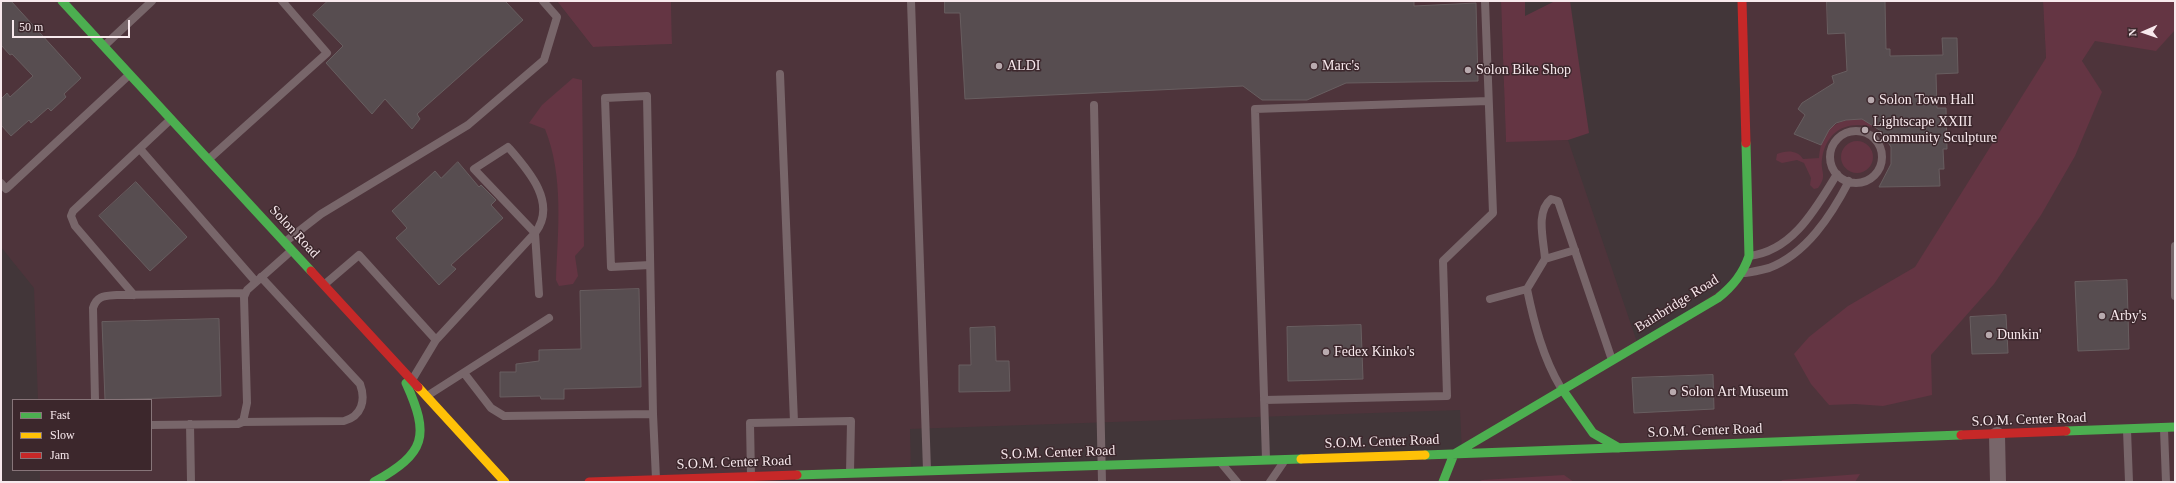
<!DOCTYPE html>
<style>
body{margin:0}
#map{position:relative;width:2176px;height:483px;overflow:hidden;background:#423639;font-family:"Times New Roman",serif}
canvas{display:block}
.frame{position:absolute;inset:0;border:2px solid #f8e9ed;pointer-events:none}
.legend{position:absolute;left:12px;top:399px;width:140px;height:72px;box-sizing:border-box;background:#3c272c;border:1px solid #877579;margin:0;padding:5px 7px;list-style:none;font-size:12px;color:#f8e9ed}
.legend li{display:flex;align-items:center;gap:8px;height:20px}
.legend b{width:20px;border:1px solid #877579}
.north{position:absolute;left:2124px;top:12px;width:40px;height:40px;-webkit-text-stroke:3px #3c272c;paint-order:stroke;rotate:268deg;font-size:11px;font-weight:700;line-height:16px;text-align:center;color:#f8e9ed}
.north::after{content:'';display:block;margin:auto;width:14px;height:18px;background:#f8e9ed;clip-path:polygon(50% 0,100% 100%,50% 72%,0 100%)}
.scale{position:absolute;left:12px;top:20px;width:118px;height:18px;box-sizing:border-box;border:2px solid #f8e9ed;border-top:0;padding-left:5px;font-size:12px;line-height:14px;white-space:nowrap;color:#f8e9ed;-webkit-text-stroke:3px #3c272c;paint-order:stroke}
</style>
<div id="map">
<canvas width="2176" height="483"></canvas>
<div class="frame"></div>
<ul class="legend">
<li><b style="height:5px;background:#4caf50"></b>Fast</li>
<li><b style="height:5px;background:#ffc107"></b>Slow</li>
<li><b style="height:5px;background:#c62828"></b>Jam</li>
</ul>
<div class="north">N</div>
<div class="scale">50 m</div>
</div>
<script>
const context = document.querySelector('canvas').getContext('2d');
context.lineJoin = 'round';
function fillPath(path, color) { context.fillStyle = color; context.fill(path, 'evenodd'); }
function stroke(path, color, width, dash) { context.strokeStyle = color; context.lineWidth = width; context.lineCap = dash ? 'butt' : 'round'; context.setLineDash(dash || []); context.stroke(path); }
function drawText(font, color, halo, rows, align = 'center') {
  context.font = font + ' "Times New Roman",serif'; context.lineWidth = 3; context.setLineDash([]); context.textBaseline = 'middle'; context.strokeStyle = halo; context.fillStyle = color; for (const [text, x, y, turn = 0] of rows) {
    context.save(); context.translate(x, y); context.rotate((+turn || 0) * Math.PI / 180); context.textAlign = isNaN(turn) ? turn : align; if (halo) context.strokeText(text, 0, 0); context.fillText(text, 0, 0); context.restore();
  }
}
fillPath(new Path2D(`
 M 1,1 L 557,1 L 593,47 L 672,44 L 671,1 L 1501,1 L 1506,141 L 1568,140 L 1638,345 L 1744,273 L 1742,1 L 2043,1 L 2049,115 L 2119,1 L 2175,1 L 2175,482 L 40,482 L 40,470 L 151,470 L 151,400 L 38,400 L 34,288 L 1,247 ZM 1460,410 L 1462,453 L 911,471 L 910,429 Z`), '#4e343b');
fillPath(new Path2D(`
 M 557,1 L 671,1 L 672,44 L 593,47 Z
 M 1501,1 L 1525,1 L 1525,16 L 1555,1 L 1570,1 L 1589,133 L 1568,140 L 1506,142 Z
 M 2043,1 L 2175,1 L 2175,30 L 2156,51 L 2095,41 L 2082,61 L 2102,92 L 2075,156 L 2041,215 L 1994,284 L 1931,355 L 1932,395 L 1883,406 L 1855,404 L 1829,405 L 1811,384 L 1794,354 L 1809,337 L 1848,306 L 1915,267 L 2046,58 Z
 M 573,78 L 582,80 L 584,246 L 575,256 L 578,276 L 573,284 L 559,286 L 556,280 C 558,230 564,176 545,129 L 529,123 L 542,105 Z
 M 1855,119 L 1866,119 L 1874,123 L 1872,127 C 1847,120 1826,131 1822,159 C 1820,172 1828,175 1818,188 L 1814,189 L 1810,185 L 1811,178 L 1804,163 L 1797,160 L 1782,163 L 1776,160 L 1777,154 C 1786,150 1798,150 1803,159 L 1819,158 C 1821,134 1831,121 1855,119 Z
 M1841 157a16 16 0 1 1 32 0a16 16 0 1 1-32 0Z
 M 1860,474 L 1855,482 L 1781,482 L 1782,480 Z
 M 1564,475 L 1574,482 L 1478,482 L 1482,480 Z`), '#643543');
const building = new Path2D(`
 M 1,1 L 11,1 L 81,78 L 64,94 L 66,97 L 51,111 L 48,108 L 31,123 L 29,120 L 11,136 L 1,125 L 1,99 L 7,93 L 10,97 L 33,76 L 12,54 L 10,55 L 1,45 Z
 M 328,1 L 505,1 L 523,20 L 417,114 L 420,119 L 412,129 L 385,99 L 372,114 L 326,63 L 343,46 L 313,15 Z
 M 945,1 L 1414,1 L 1414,6 L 1476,3 L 1478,81 L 1346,83 L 1307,100 L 1262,100 L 1243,86 L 965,99 L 960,13 L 945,13 Z
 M 1827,1 L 1885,1 L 1886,49 L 1890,49 L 1890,56 L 1943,55 L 1942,38 L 1957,38 L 1958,73 L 1936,74 L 1937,108 L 1946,108 L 1947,149 L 1943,149 L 1944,169 L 1939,169 L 1940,186 L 1879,187 L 1891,164 L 1891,147 L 1881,131 L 1862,119 L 1846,120 L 1836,123 L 1829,130 L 1821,145 L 1794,134 L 1805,115 L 1798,109 L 1802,103 L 1834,83 L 1832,76 L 1847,71 L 1845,33 L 1828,34 Z
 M 458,162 L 479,187 L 481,185 L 496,200 L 491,205 L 503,218 L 451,265 L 456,269 L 439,285 L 396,238 L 407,228 L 392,211 L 435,171 L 441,178 Z
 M 136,182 L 187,237 L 150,271 L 99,216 Z
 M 2127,280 L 2129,349 L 2078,351 L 2075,282 Z
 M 639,289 L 641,387 L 564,389 L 564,399 L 541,399 L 540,396 L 500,397 L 500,372 L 516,372 L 516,364 L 539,361 L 539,350 L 581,349 L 580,291 Z
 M 2006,315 L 2008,353 L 1972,354 L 1970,317 Z
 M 219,319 L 221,396 L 105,400 L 102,322 Z
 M 1361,325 L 1363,379 L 1288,381 L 1287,327 Z
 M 995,327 L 996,361 L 1009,361 L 1010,391 L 959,392 L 959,365 L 971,365 L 970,328 Z
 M 1713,375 L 1714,409 L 1634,413 L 1632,378 Z`);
fillPath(building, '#574d50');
stroke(building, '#685e60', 1);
stroke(new Path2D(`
 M 911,1 L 927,470
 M 104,46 L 152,1
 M 780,74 L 794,422
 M 1094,105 L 1102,482
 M1830 157a26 26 0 1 1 52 0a26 26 0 1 1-52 0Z
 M 140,149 L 256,282
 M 209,159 L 327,53 L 282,1
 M 1,183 L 6,189 L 129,75
 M 285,242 L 321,214 L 468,125 L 544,60 L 557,17 L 543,1
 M 2175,246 L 2175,296
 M 1749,256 C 1793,251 1816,208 1837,174
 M 1545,259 C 1544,241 1535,212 1551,199 L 1558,201 L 1612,360
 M 650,265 L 611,267 L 605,98 L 647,96 L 653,414
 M 1745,273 C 1752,272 1761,270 1769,268 C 1806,254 1831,216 1849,181
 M 325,284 L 359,255 L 436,340
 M 1527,289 C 1534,323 1543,358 1561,388
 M 134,295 L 75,226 L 71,216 L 73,211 L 171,119
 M 1490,299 L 1527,289 L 1545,259 L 1575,250
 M 464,373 L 491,408 L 504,416 L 653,414 L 656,479
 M 412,380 L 436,340 L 535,233 C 558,203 528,170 508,147 L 474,169 L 535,233 L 539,294
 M 427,396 L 549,318
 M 95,400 L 93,308 C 97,295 105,296 117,295 L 245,293
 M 1264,400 L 1447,396 L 1443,261 L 1493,213 L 1485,1
 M 241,422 L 344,421 C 362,416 366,400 360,384 L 261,277
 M 190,424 L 191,482
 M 151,425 L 238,424 L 243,422 L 247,403 L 244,297 L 247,290 L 291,251
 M 2164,429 L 2166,482
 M 2127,430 L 2129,482
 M 1266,459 L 1255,109 L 1488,101
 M 1222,464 L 1237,482
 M 751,476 L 750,423 L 851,421 L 850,473
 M 1270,482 L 1283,463`), '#78666a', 8);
stroke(new Path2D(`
 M 1997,435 L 1998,482`), '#78666a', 16);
stroke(new Path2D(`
 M 62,1 L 311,271
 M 1562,389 L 1593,433 L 1619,448
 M 2066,431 L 2175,427
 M 1425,455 L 1961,435
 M 797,475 L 1301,459
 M 374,482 C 426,453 430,436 406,383
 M 1443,482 L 1454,454 L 1718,298 C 1733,286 1743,274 1749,256 L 1746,143`), '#4caf50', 9);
stroke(new Path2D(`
 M 418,387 L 505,482
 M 1301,459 L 1425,455`), '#ffc107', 9);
stroke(new Path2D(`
 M 1742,1 L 1746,143
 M 311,271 L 418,387
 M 1961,435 L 2066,431
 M 589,482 L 797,475`), '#c62828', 9);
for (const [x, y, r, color] of [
 [999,66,4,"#b8aaae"],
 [1314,66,4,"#b8aaae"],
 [1468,70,4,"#b8aaae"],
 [1871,100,4,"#b8aaae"],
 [1865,130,4,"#b8aaae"],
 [2102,316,4,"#b8aaae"],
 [1989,335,4,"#b8aaae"],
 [1326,352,4,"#b8aaae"],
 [1673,392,4,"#b8aaae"]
]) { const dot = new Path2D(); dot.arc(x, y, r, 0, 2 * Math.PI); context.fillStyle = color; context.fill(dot); stroke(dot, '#3c272c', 1.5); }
drawText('14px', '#f8e9ed', '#3c272c', [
 ["ALDI",1007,66],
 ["Marc's",1322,66],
 ["Solon Bike Shop",1476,70],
 ["Solon Town Hall",1879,100],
 ["Lightscape XXIII",1873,122],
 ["Community Sculpture",1873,138],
 ["Arby's",2110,316],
 ["Dunkin'",1997,335],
 ["Fedex Kinko's",1334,352],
 ["Solon Art Museum",1681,392]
], 'left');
drawText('14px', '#f8e9ed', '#3c272c', [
 ["Solon Road",294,232,47],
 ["Bainbridge Road",1677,304,-32],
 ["S.O.M. Center Road",2029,420,-2],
 ["S.O.M. Center Road",1705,431,-2],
 ["S.O.M. Center Road",1382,442,-2],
 ["S.O.M. Center Road",1058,453,-2],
 ["S.O.M. Center Road",734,463,-2]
]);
</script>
